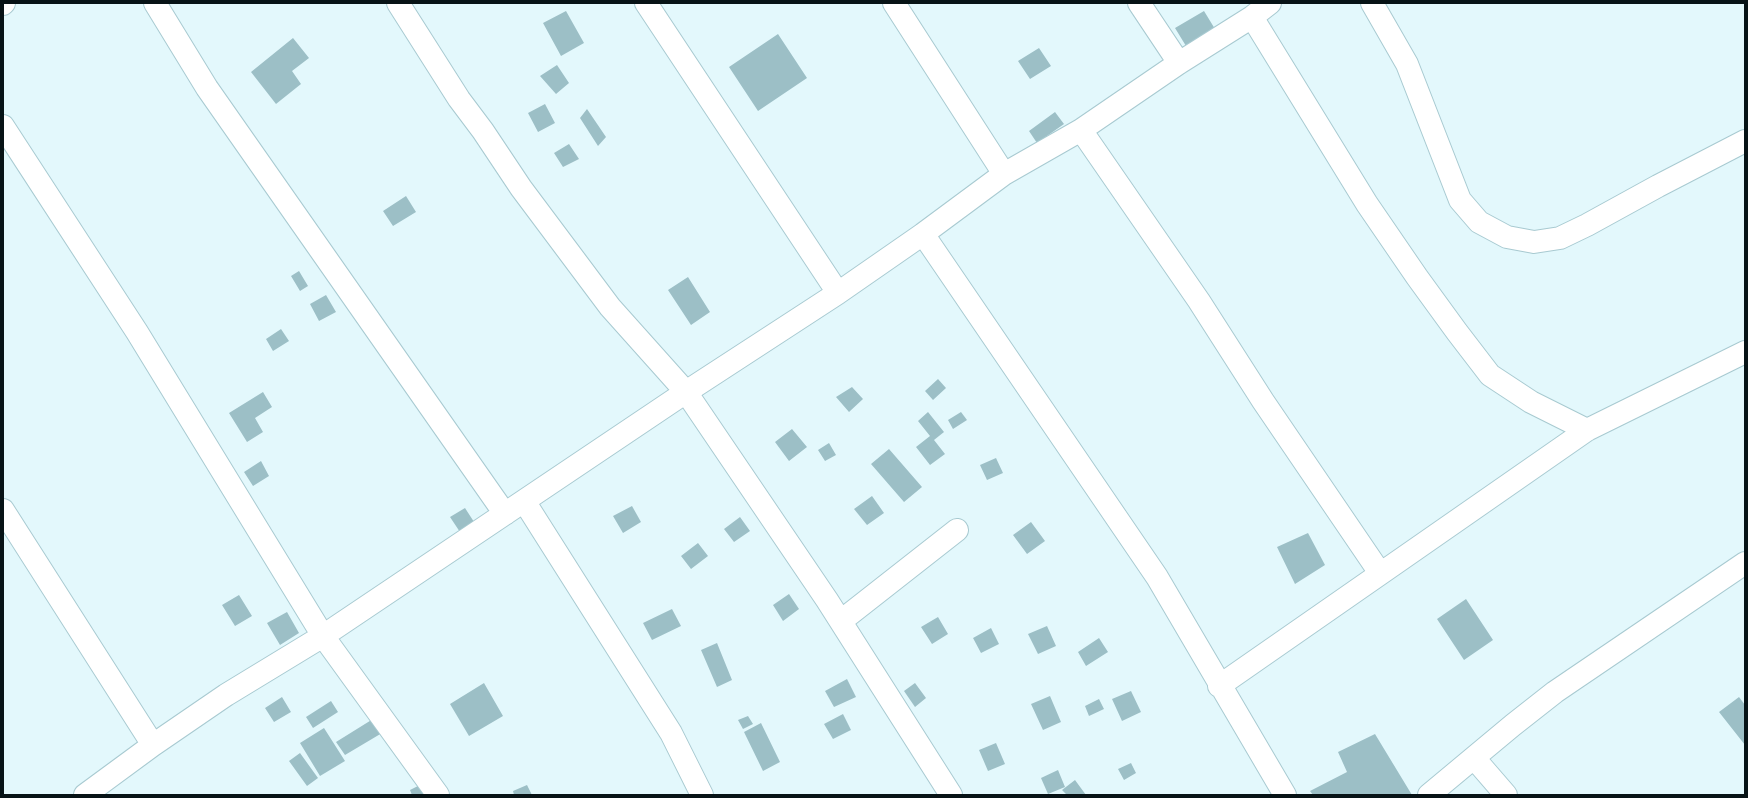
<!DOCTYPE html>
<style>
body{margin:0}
#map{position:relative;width:1748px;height:798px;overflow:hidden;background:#e3f8fc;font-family:Roboto,sans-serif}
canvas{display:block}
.frame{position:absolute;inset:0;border:4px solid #071316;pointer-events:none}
</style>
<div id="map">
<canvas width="1748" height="798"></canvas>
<div class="frame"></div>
</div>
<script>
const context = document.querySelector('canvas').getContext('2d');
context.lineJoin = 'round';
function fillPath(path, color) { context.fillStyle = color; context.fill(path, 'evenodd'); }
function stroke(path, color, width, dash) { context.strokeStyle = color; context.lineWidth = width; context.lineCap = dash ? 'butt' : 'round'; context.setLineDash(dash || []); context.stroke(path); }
fillPath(new Path2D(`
 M 566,11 L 584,43 L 561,56 L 543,23 Z
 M 1204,11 L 1215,29 L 1186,46 L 1175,28 Z
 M 778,34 L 807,78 L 758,111 L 729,67 Z
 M 293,38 L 309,58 L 292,71 L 301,84 L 276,104 L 251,72 Z
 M 1039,48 L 1051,66 L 1030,79 L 1018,61 Z
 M 557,65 L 569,83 L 556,94 L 540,76 Z
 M 545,104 L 555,123 L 538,132 L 528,113 Z
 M 587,109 L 606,137 L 598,146 L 580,118 Z
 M 1055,112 L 1064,124 L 1037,143 L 1029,131 Z
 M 569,144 L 579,159 L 563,167 L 554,153 Z
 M 406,196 L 416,212 L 393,226 L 383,211 Z
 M 299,271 L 308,286 L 300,291 L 291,276 Z
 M 688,277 L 710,312 L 691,325 L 668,290 Z
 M 326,295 L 336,312 L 319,321 L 310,304 Z
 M 281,329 L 289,341 L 273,351 L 266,339 Z
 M 938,379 L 946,388 L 933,400 L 925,391 Z
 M 852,387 L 863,399 L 849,412 L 836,397 Z
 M 263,392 L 272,407 L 255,418 L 263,432 L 247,442 L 229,413 Z
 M 928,412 L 944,432 L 934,440 L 945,454 L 930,465 L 916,447 L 930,436 L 918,421 Z
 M 961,412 L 967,420 L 953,429 L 948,420 Z
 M 792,429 L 807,447 L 789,461 L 775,442 Z
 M 829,443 L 836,455 L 825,461 L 818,450 Z
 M 889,449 L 922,487 L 904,502 L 871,464 Z
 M 996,458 L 1003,473 L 987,480 L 980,465 Z
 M 261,461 L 269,476 L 253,486 L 244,472 Z
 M 872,496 L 884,513 L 867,525 L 854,509 Z
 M 632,506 L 641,522 L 623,533 L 613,516 Z
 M 465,508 L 476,525 L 462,535 L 450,517 Z
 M 740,517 L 750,531 L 734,542 L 724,529 Z
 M 1031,522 L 1045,541 L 1027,554 L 1013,535 Z
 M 1308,533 L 1325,565 L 1295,584 L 1277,547 Z
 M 698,543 L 708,556 L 691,569 L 681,556 Z
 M 789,594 L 799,609 L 783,621 L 773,605 Z
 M 239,595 L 252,616 L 235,626 L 222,605 Z
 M 1466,599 L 1493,640 L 1464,660 L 1437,619 Z
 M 672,609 L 681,626 L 652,640 L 643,623 Z
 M 287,612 L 299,633 L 280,645 L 267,623 Z
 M 938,617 L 948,634 L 932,644 L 921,627 Z
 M 1047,626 L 1056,646 L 1038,654 L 1028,634 Z
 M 991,628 L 999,644 L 981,653 L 973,638 Z
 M 1099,638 L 1108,652 L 1086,666 L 1078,652 Z
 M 717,643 L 732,680 L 717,687 L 701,650 Z
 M 847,679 L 856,697 L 834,707 L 825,691 Z
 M 484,683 L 503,716 L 469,736 L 450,704 Z
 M 915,683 L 926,698 L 915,707 L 904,691 Z
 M 1131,691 L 1141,712 L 1122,721 L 1112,699 Z
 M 1050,696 L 1061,722 L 1043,730 L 1031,704 Z
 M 282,697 L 291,712 L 274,722 L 265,708 Z
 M 1739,697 L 1745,705 L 1745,745 L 1719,712 Z
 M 1099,699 L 1104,709 L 1089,716 L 1085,706 Z
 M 331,701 L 338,712 L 313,728 L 306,717 Z
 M 843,714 L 851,730 L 833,739 L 824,724 Z
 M 748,716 L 753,724 L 743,729 L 738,720 Z
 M 373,719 L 382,733 L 345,755 L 336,742 Z
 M 761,723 L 780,762 L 763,771 L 744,732 Z
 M 324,728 L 345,761 L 320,776 L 300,743 Z
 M 1375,734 L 1412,795 L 1313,795 L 1310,791 L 1347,772 L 1338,752 Z
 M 996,743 L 1005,764 L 988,771 L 979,750 Z
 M 300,753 L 318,778 L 307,786 L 289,761 Z
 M 1131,763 L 1136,773 L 1124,780 L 1118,769 Z
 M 1058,770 L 1065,787 L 1048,794 L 1041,778 Z
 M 1075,780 L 1086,795 L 1067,795 L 1062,790 Z
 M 426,782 L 432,795 L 412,795 L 410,790 Z
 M 527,785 L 532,795 L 514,795 L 513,791 Z`), '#9cbfc6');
const minor = new Path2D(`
 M 155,3 L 207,88 L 505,514
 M 398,3 L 459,99 L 483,131 L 521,188 L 610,307 L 686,392 L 827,600 L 951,795
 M 646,3 L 838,293
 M 894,3 L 1004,174
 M 1139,3 L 1179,63
 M 1372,3 L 1407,64 L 1460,200 L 1479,222 L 1507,237 L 1534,242 L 1560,238 L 1587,225 L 1658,186 L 1745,141
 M 3,4 L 4,3
 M 1252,17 L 1367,204 L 1417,277 L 1457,332 L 1490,375 L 1531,402 L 1587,430
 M 3,126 L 137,332 L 323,636 L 438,795
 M 1081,130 L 1199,301 L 1263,401 L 1380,573
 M 923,234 L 1157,577 L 1285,795
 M 524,501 L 671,733 L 702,795
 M 3,510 L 153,745
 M 841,621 L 957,530
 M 1219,686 L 1587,430 L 1745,352
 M 1474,758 L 1506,795
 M 85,795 L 153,745 L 226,695 L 323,636 L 686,392 L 838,293 L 923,234 L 1004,174 L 1081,130 L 1179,63 L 1252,17 L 1270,3
 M 1429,795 L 1513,725 L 1555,692 L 1745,563`);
stroke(minor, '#a8cad1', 24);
stroke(minor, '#fff', 22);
</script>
